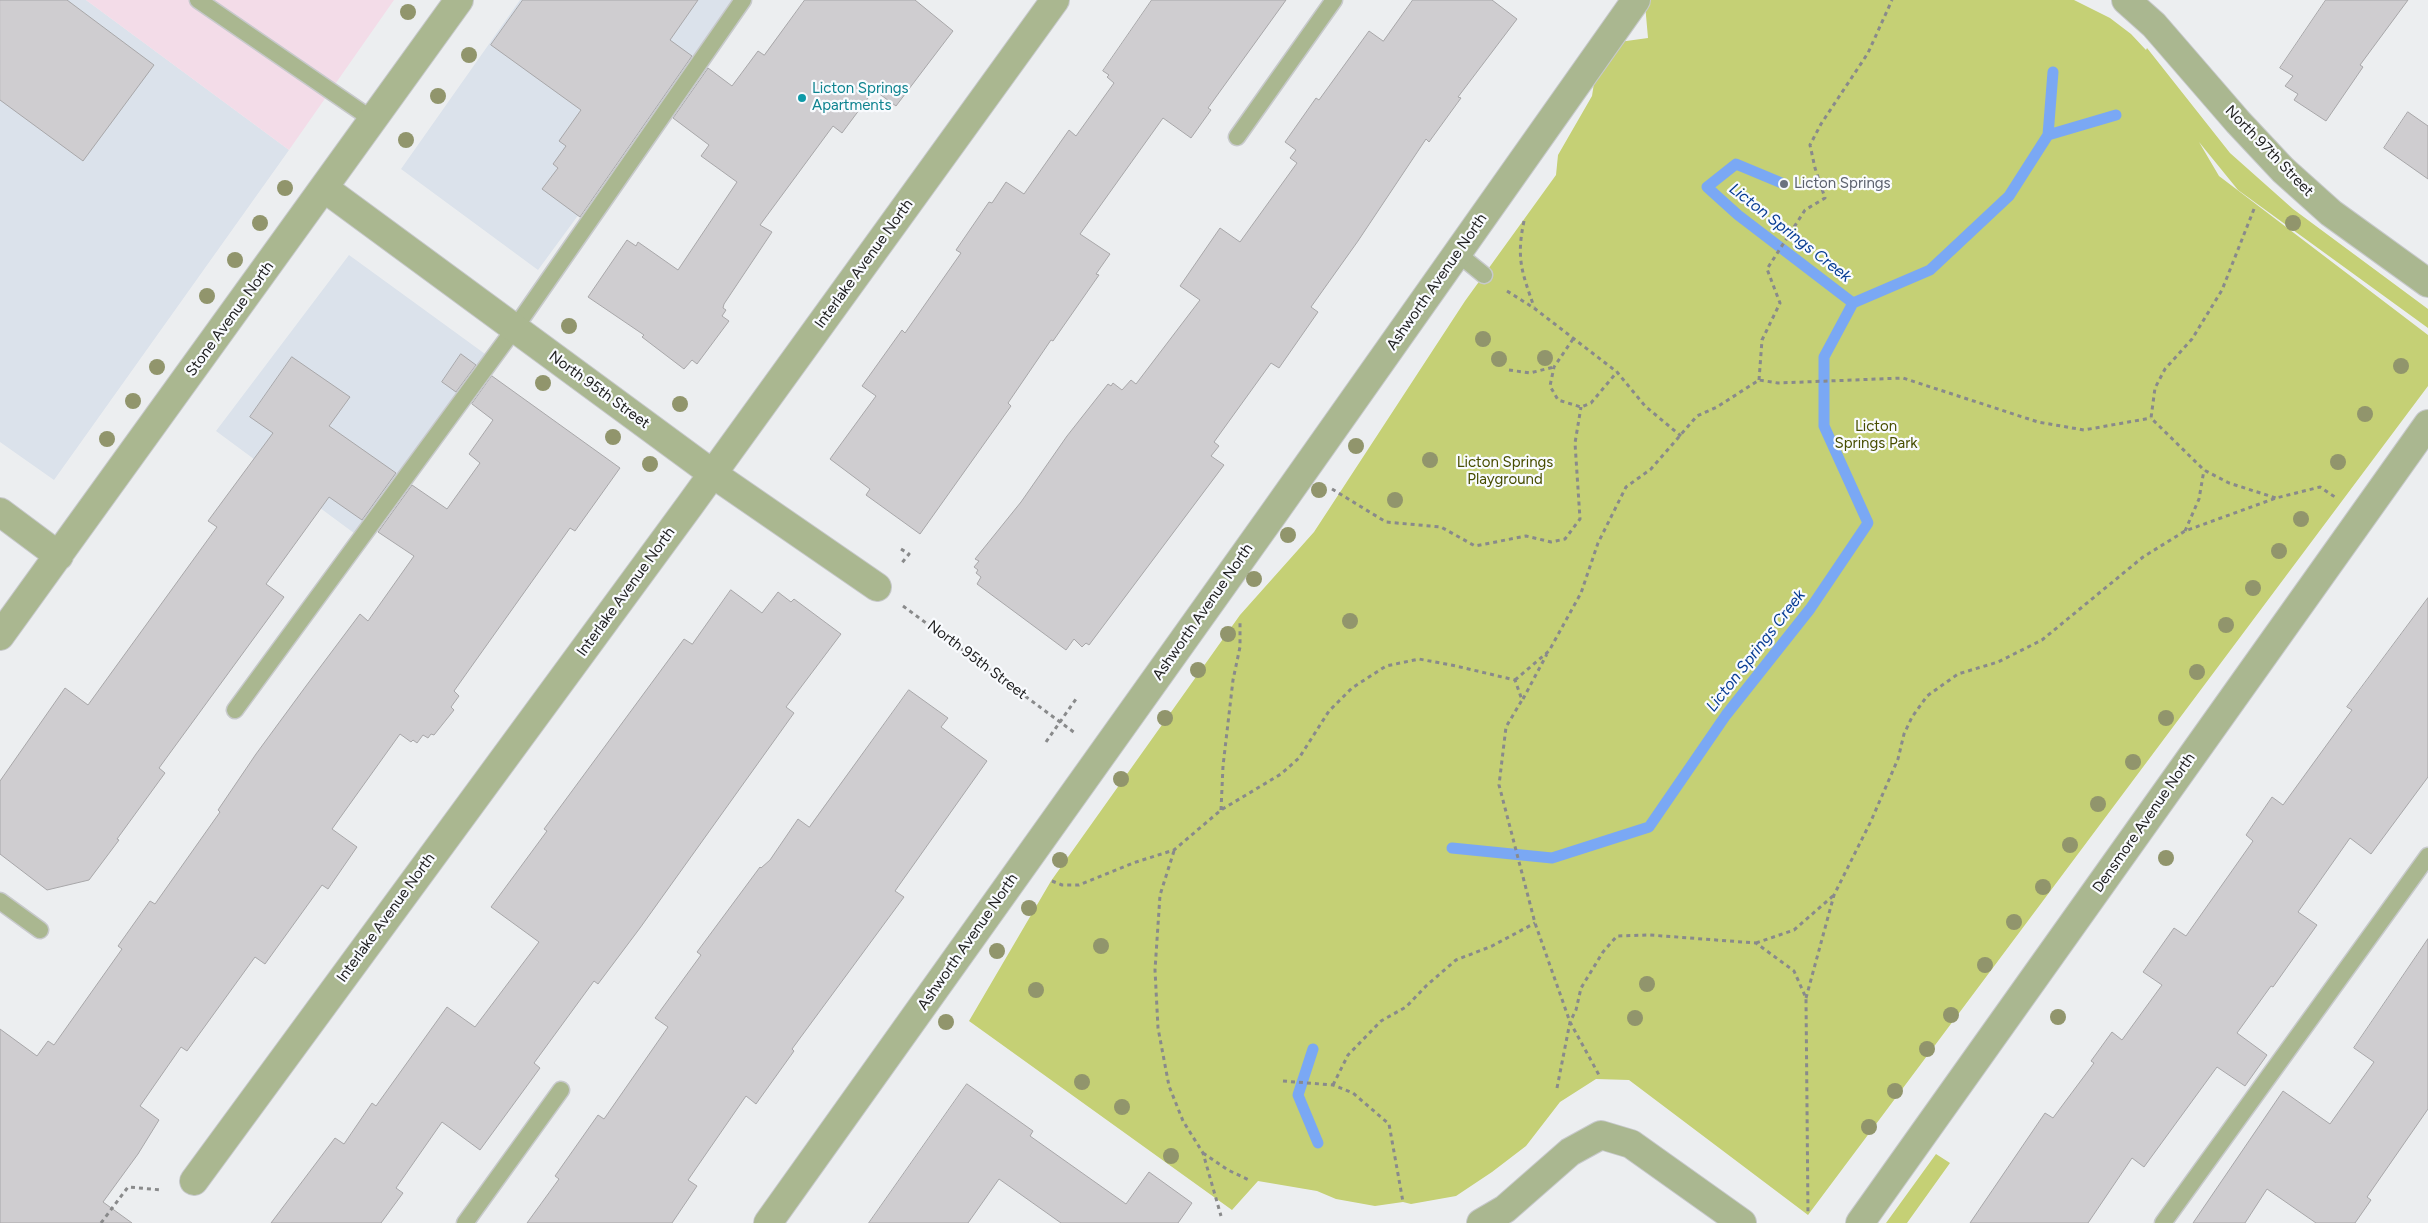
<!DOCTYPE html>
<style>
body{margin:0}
canvas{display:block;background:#eceef0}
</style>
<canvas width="2428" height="1223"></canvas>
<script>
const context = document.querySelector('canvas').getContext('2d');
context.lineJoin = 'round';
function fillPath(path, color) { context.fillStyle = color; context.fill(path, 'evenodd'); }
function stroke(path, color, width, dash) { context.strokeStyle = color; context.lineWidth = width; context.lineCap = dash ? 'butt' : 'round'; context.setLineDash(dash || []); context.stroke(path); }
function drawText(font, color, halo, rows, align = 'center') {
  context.font = font + ' Figtree,sans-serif'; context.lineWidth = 4.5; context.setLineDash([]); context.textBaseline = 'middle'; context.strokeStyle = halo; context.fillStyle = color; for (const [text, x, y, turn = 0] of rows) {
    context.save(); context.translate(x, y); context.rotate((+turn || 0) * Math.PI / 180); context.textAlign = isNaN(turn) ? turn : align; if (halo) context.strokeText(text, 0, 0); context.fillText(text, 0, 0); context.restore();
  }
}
fillPath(new Path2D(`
 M 0,0 L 86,0 L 289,150 L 54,480 L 0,442 Z
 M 520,0 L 736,0 L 538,270 L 401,169 Z
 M 349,255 L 492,359 L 362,539 L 216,431 Z`), '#dbe2eb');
fillPath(new Path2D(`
 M 86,0 L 394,0 L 289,150 Z`), '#f3dce8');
fillPath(new Path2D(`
 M 1647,0 L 2074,0 L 2110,18 L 2131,34 L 2146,50 L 2147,48 L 2230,153 L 2293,209 L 2428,309 L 2428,328 L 2238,190 L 2199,142 L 2219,176 L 2428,335 L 2428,386 L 1808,1215 L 1629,1080 L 1596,1079 L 1560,1102 L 1526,1146 L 1492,1172 L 1456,1196 L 1411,1204 L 1403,1202 L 1375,1206 L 1336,1199 L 1317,1191 L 1258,1181 L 1232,1210 L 969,1021 L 1051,881 L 1240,615 L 1314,532 L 1465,301 L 1556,175 L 1558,155 L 1592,96 L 1594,83 L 1619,42 L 1648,38 L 1645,4 Z
 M 1936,1154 L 1950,1163 L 1907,1223 L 1886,1223 Z`), '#c5d075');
stroke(new Path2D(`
 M 2048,135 L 2116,115
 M 1853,303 L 1930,270 L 2009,196 L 2048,135 L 2053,72
 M 1452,848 L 1552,858 L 1649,827 L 1726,715 L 1810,609 L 1868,523 L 1824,426 L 1824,357 L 1853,303 L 1738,215 L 1707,187 L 1736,164 L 1784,184
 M 1313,1049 L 1298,1095 L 1318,1143`), '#7aa8f4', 11);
const building = new Path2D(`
 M 0,0 L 67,0 L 154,65 L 83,161 L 0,100 Z
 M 523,0 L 698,0 L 670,40 L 692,56 L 580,217 L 542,189 L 558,168 L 553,164 L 566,146 L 559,141 L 581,110 L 491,45 Z
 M 805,0 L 915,0 L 953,31 L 896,106 L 874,90 L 842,133 L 833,126 L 760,225 L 772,232 L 724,304 L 723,308 L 726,310 L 722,316 L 729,321 L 697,364 L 692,360 L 684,369 L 642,337 L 644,335 L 588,297 L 627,240 L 636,246 L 638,242 L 678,270 L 737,182 L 701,156 L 709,145 L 673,118 L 708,68 L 732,86 L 758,51 L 764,55 Z
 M 1152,0 L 1286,0 L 1208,108 L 1211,110 L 1191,138 L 1163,118 L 1080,234 L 1110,254 L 1096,274 L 1099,275 L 1053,341 L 1051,340 L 1008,403 L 1011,406 L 920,534 L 866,495 L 870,489 L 830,459 L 876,396 L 862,386 L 902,330 L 905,333 L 961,253 L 956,250 L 989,202 L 992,203 L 1006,182 L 1024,194 L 1069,130 L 1076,136 L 1114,83 L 1107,77 L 1109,75 L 1103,71 Z
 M 1413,0 L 1492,0 L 1517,19 L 1458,97 L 1461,98 L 1429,142 L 1426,139 L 1358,241 L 1311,307 L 1318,312 L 1279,368 L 1271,363 L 1214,442 L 1219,446 L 1211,456 L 1224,465 L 1089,645 L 1086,643 L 1082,647 L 1074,639 L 1066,650 L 977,584 L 981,577 L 976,573 L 978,570 L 974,567 L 979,561 L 975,559 L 1021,502 L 1067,436 L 1108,384 L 1111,386 L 1113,383 L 1122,390 L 1131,380 L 1136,384 L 1200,300 L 1180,286 L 1220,228 L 1240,242 L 1297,163 L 1290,158 L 1296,150 L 1285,142 L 1316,98 L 1319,100 L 1369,31 L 1383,41 Z
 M 2326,0 L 2408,0 L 2360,65 L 2363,67 L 2326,121 L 2294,100 L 2298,94 L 2285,86 L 2293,76 L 2280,68 Z
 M 2408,112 L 2428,126 L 2428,179 L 2384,148 Z
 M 461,354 L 476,365 L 456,392 L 442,382 Z
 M 292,357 L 350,397 L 329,426 L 396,473 L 362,520 L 329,497 L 266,584 L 284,597 L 159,768 L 165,773 L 117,839 L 119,840 L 89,880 L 47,890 L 0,854 L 0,781 L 65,688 L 88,705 L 217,527 L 208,521 L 273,433 L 250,417 Z
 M 492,376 L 620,468 L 575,531 L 570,528 L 454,691 L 459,696 L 451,707 L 454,710 L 434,735 L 431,734 L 428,738 L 423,735 L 417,743 L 413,740 L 411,742 L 400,734 L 332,829 L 357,847 L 328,889 L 322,885 L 265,964 L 255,957 L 187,1051 L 181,1047 L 140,1106 L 159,1120 L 138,1154 L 103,1202 L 132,1223 L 0,1223 L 0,1029 L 37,1056 L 48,1041 L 54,1045 L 122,949 L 118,946 L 150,901 L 155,904 L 220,812 L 218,810 L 256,754 L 306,686 L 360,614 L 368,621 L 414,556 L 378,532 L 412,485 L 447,509 L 480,463 L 469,454 L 493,420 L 472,404 Z
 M 731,590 L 762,613 L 778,592 L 791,602 L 794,599 L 841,634 L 786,707 L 794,713 L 640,928 L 598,984 L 594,981 L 534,1063 L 540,1068 L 480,1150 L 442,1122 L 396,1188 L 403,1193 L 381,1223 L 271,1223 L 335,1138 L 344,1144 L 372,1103 L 376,1106 L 447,1007 L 475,1027 L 539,942 L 491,907 L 547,831 L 544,829 L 684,639 L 692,644 Z
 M 2428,598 L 2428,777 L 2371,854 L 2350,838 L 2298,912 L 2317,925 L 2273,987 L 2271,986 L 2237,1033 L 2267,1055 L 2245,1086 L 2217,1067 L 2144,1167 L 2132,1158 L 2088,1223 L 1970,1223 L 2045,1113 L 2053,1118 L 2094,1063 L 2091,1061 L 2112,1032 L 2122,1040 L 2162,985 L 2143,972 L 2174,928 L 2186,936 L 2253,841 L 2246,835 L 2272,797 L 2283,805 L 2352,710 L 2347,707 Z
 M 909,690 L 948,718 L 941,727 L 987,761 L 895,891 L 904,897 L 792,1049 L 794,1051 L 756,1104 L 746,1096 L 688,1180 L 697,1186 L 672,1223 L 527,1223 L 559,1179 L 555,1176 L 598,1115 L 604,1119 L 668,1027 L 655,1018 L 701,955 L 697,952 L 760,867 L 761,868 L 770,860 L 798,819 L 809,827 Z
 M 2428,939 L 2428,1109 L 2367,1197 L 2371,1200 L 2355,1223 L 2316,1223 L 2267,1189 L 2245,1223 L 2193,1223 L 2283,1091 L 2330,1124 L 2374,1062 L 2354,1048 Z
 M 967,1084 L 1033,1131 L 1030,1136 L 1126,1204 L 1149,1172 L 1192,1203 L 1178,1223 L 1061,1223 L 999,1179 L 968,1223 L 869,1223 Z`);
fillPath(building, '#cfcdd0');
stroke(building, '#a8a7a9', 1);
const service = new Path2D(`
 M 198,0 L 373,120
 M 1237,137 L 1334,0
 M 1457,253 L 1484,275
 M 235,710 L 515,328 L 743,0
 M 0,901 L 40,930
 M 465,1223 L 561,1090
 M 2163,1223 L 2428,856`);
const minor = new Path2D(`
 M 2126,0 L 2154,25 L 2238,122 L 2283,170 L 2331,213 L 2428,283
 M 324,188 L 713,474 L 877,587
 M 0,512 L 59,556
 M 0,636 L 459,0
 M 194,1181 L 690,505 L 1055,0
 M 768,1223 L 1274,513 L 1636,0
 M 1481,1223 L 1505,1209 L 1570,1152 L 1601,1135 L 1631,1144 L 1742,1223
 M 1860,1223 L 2428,424`);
stroke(service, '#c7c9cb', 19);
stroke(minor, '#c7c9cb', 30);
stroke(new Path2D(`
 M 2254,209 L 2222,290 L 2192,339 L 2165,369 L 2155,388 L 2151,418 L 2204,470 L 2229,483 L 2276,498
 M 1524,221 C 1516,259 1522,272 1534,307
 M 1507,291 L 1534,308 L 1617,372 L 1645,406 L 1681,436
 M 1573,339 L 1554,367 L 1550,386 L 1558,400 L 1581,407 L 1591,403 L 1617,372
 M 1509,370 L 1530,373 L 1554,367
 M 1759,380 L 1762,340 L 1780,303 L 1767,269 L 1805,210 L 1825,198 L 1815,168 L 1810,145 L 1821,124 L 1868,53 L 1892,0
 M 1332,489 L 1386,522 L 1441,527 L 1475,546 L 1526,536 L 1551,542 L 1565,539 L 1580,519 L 1575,443 L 1581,407
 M 2185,531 L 2199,499 L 2204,470
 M 901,549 L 909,554 L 901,564
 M 903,606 L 1075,733
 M 1515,680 L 1549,651 L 1581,593 L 1598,543 L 1626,487 L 1651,469 L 1697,416 L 1717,407 L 1759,380 L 1778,383 L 1903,378 L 2038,422 L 2084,430 L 2151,418
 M 1523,699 L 1547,654
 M 1046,742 L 1076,699
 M 1221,810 L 1223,766 L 1233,680 L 1240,647 L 1240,621
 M 1174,851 L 1160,895 L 1155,970 L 1158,1028 L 1169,1086 L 1183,1121 L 1203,1153 L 1221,1216
 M 1052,881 L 1062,885 L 1079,885 L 1133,863 L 1174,850 L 1221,810 L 1281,774 L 1299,758 L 1329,711 L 1352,688 L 1386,666 L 1419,659 L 1456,666 L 1515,680 L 1522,700 L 1506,727 L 1499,785 L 1535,923 L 1570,1022 L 1599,1075
 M 1756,943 L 1794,930 L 1834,895
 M 1806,998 L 1834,895 L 1871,821 L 1898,759 L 1904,734 L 1912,717 L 1927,696 L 1958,674 L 1998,662 L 2042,640 L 2143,557 L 2185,531 L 2276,498 L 2320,487 L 2335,497
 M 1283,1081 L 1333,1085 L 1353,1093 L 1389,1124 L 1403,1202
 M 1333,1085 L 1348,1055 L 1381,1021 L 1406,1007 L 1427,985 L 1456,960 L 1492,946 L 1535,923
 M 1557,1088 L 1570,1022 L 1576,1010 L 1581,988 L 1603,952 L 1617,936 L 1650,935 L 1756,943 L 1794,971 L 1806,998 L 1808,1215
 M 1203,1153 L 1228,1170 L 1251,1181
 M 101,1223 L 128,1187 L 162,1190`), '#898a8b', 3, [4, 4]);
stroke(service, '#aab790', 16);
stroke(minor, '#aab790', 28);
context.fillStyle = '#91956c';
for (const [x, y] of [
 [408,12],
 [469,55],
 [438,96],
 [406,140],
 [285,188],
 [260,223],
 [2293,223],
 [235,260],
 [207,296],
 [569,326],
 [1483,339],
 [1545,358],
 [1499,359],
 [2401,366],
 [157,367],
 [543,383],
 [133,401],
 [680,404],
 [2365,414],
 [613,437],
 [107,439],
 [1356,446],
 [1430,460],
 [2338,462],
 [650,464],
 [1319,490],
 [1395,500],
 [2301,519],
 [1288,535],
 [2279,551],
 [1254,579],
 [2253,588],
 [1350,621],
 [2226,625],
 [1228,634],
 [1198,670],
 [2197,672],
 [1165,718],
 [2166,718],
 [2133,762],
 [1121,779],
 [2098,804],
 [2070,845],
 [2166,858],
 [1060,860],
 [2043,887],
 [1029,908],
 [2014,922],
 [1101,946],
 [997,951],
 [1985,965],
 [1647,984],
 [1036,990],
 [1951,1015],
 [2058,1017],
 [1635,1018],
 [946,1022],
 [1927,1049],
 [1082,1082],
 [1895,1091],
 [1122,1107],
 [1869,1127],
 [1171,1156]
]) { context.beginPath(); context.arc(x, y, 8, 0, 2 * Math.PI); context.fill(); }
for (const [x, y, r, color] of [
 [802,98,5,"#0f9aa8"],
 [1784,184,5,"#6b7280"]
]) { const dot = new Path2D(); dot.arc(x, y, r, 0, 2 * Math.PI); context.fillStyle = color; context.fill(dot); stroke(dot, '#f9fbfe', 2); }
drawText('15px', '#0d838f', '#f9fbfe', [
 ["Licton Springs",812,89],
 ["Apartments",812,106]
], 'left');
drawText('15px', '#202021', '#f9fbfe', [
 ["North 97th Street",2269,151,46],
 ["Interlake Avenue North",864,264,-54],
 ["Ashworth Avenue North",1437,282,-55],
 ["Stone Avenue North",230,319,-54],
 ["North 95th Street",599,390,36],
 ["Interlake Avenue North",626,592,-54],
 ["Ashworth Avenue North",1203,612,-55],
 ["North 95th Street",977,660,37],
 ["Densmore Avenue North",2144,823,-55],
 ["Interlake Avenue North",386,918,-54],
 ["Ashworth Avenue North",968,942,-55]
]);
drawText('15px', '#5b616d', '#f9fbfe', [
 ["Licton Springs",1794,184]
], 'left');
drawText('15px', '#474d00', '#f9fbfe', [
 ["Licton",1876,427],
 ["Springs Park",1876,444],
 ["Licton Springs",1505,463],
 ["Playground",1505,480]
]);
drawText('italic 16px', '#083d94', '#f9fbfe', [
 ["Licton Springs Creek",1790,233,38],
 ["Licton Springs Creek",1756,651,-52]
]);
</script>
